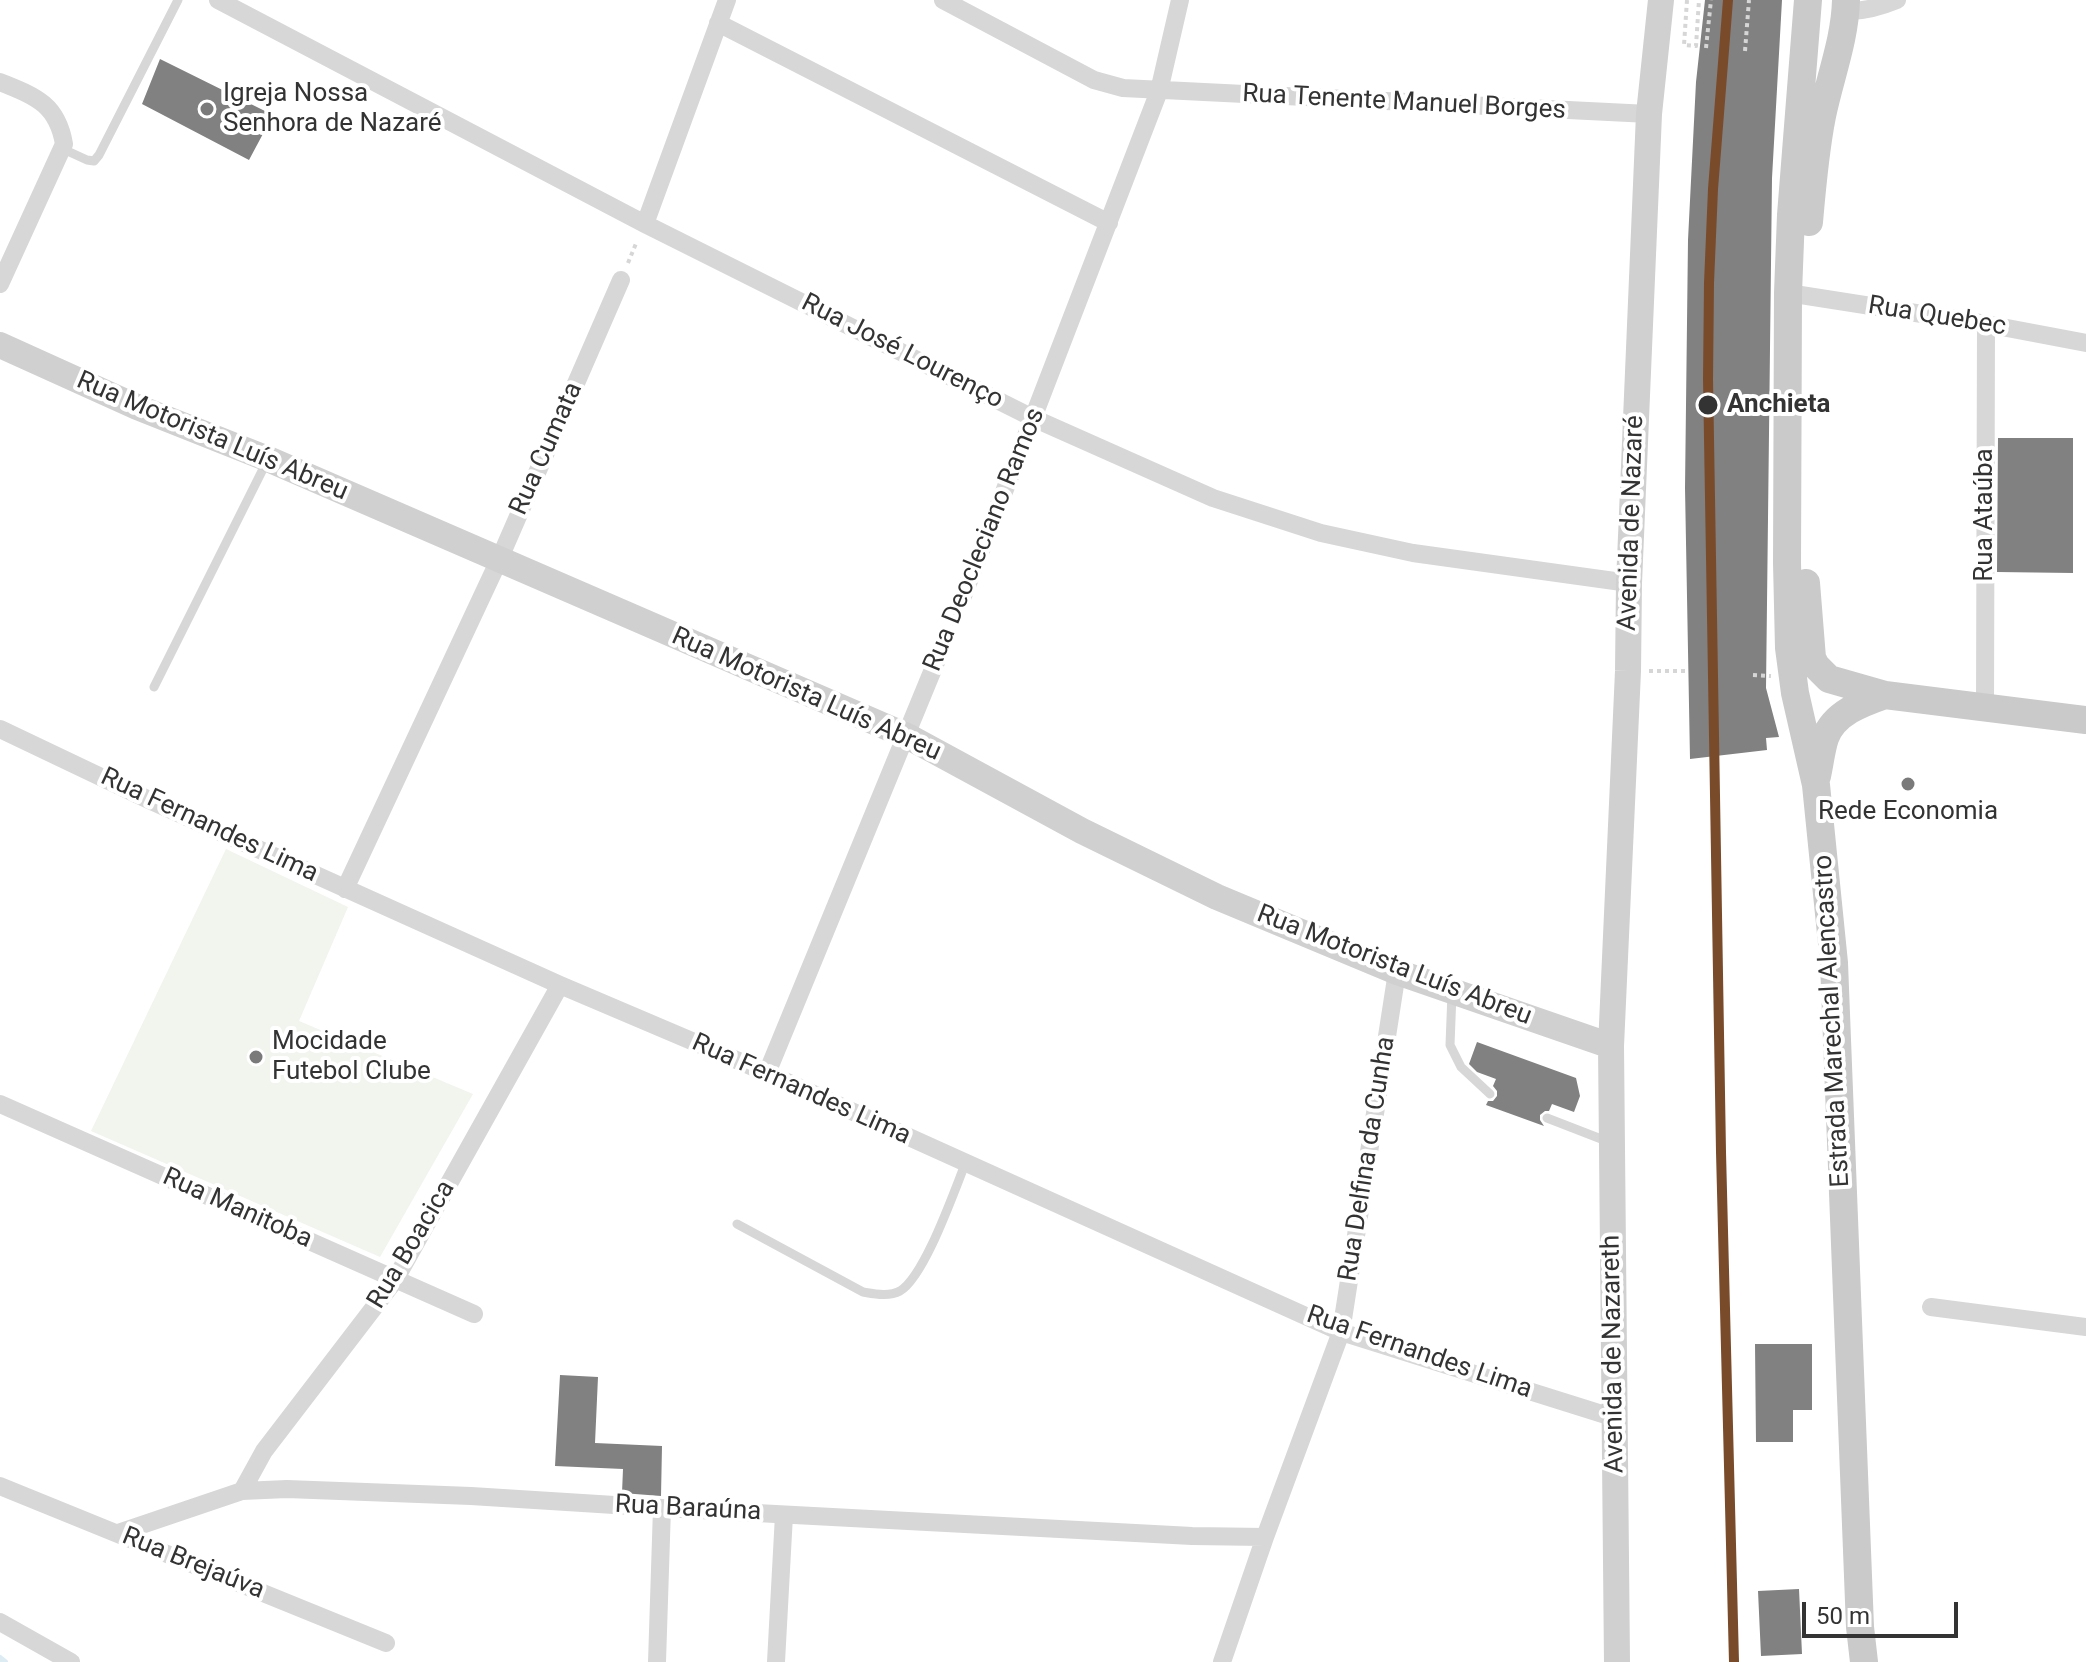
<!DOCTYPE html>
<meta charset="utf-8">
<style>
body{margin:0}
#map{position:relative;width:2086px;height:1662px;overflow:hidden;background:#fff;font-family:Roboto,sans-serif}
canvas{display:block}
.scale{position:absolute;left:1802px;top:1602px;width:156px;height:36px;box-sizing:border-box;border:4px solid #333;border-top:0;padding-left:10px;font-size:24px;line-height:28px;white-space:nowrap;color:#333;-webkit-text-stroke:6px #fff;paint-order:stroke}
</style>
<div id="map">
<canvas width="2086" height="1662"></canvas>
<div class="scale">50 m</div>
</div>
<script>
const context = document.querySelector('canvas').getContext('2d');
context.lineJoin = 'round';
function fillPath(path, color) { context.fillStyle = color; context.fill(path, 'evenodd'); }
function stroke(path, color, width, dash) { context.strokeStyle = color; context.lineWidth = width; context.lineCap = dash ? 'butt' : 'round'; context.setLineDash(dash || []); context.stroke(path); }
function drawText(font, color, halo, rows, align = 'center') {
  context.font = font + ' Roboto,sans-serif'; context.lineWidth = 8; context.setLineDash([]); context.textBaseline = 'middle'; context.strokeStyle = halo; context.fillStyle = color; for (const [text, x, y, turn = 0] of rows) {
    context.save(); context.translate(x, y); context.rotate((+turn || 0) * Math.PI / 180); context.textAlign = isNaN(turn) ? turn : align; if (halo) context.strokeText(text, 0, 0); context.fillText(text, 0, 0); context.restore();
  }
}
fillPath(new Path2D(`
 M 226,849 L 348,907 L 299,1021 L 473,1094 L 380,1257 L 91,1131 Z`), '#f1f5ed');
stroke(new Path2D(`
 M 0,1658 L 5,1662`), '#ddebf3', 6);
fillPath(new Path2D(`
 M 1705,0 L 1782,0 L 1772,178 L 1766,688 L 1779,737 L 1766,738 L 1767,750 L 1690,759 L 1685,488 L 1688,240 L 1696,82 Z
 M 160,59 L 273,115 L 249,160 L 142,104 Z
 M 1998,438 L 2073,438 L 2073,573 L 1997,572 Z
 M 1477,1042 L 1576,1078 L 1580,1096 L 1574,1112 L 1552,1104 L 1549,1111 L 1545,1111 L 1540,1115 L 1540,1120 L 1544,1126 L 1486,1105 L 1488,1101 L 1493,1101 L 1497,1096 L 1497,1091 L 1493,1086 L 1496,1079 L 1477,1072 L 1469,1064 Z
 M 1755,1344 L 1812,1344 L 1812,1410 L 1793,1410 L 1793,1442 L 1756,1442 Z
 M 560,1375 L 598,1377 L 595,1443 L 662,1446 L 661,1496 L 622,1493 L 623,1469 L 555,1466 Z
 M 1799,1589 L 1802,1654 L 1761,1656 L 1758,1591 Z`), '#818181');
stroke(new Path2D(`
 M 1687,0 L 1684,45 L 1696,46 L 1699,0
 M 1706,48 L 1711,0
 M 1745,51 L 1749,0
 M 628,263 L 637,241
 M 948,632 L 957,611
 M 1649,671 L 1687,671
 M 1753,675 L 1771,676`), '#d6d6d6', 4, [4, 4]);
stroke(new Path2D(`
 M 63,149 L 87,160 L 94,161 L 99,155 L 178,0
 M 154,687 L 267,461
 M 1452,993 L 1450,1045 L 1461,1067 L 1490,1094
 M 1547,1118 L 1609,1142
 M 737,1224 L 863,1292 C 875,1294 889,1297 900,1291 C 925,1276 954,1191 966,1162`), '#d7d7d7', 9);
stroke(new Path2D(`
 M 218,0 L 645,224 L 1033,418 L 1213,498 L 1321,533 L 1413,553 L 1629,583
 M 943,0 L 1094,80 L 1123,88 L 1649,114
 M 1846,11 C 1864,12 1880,7 1897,0
 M 718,23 L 1109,223
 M 0,82 C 34,96 57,103 64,144 L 0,284
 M 645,224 L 727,0
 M 1788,293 L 1986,324 L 2086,343
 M 963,596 L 1033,418 L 1159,91 L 1180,0
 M 1985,706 L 1986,324
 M 0,729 L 147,799 L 560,985 L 767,1073 L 1341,1332 L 1615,1418
 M 345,889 L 499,560 L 621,280
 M 767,1073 L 941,650
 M 0,1104 L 474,1314
 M 1931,1307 L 2086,1327
 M 0,1486 L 386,1643
 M 242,1491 L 264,1451 L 395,1280 L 560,985
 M 118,1533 L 242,1491 L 287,1489 L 471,1496 L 662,1508 L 1192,1536 L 1265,1537
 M 0,1622 L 71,1662
 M 657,1662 L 662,1508
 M 776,1662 L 784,1515
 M 1222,1662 L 1265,1537 L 1341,1332 L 1397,972`), '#d7d7d7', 18);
stroke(new Path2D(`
 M 0,345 L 137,407 L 268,459 L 907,736 L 1082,831 L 1217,897 L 1397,972 L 1611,1046
 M 1617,1662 L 1611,1046 L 1628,671 L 1629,583 L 1649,114 L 1661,0`), '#d0d0d0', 26);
stroke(new Path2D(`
 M 1808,0 L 1791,215 L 1788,293 L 1787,563 L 1789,648 L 1795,693 L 1816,785 L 1834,963 L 1860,1627 L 1864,1662
 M 1809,222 C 1812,187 1815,151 1822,116 C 1830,77 1845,40 1846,0
 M 1806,583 L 1812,658 L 1816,666 L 1829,679 L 1885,695 L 2086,720
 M 1817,776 C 1820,763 1821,750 1825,738 C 1834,713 1862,703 1885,695`), '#cacaca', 28);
stroke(new Path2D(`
 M 1728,0 L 1713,189 L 1709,283 L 1708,379 L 1721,1152 L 1734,1662`), '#7a4b2a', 10);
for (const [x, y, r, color] of [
 [207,109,8,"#7a7a7a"],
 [1708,405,11,"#333"],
 [1908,784,8,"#7a7a7a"],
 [256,1057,8,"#7a7a7a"]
]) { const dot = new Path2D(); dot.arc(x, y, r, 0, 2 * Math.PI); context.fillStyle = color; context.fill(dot); stroke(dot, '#fff', 3); }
drawText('26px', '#333', '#fff', [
 ["Igreja Nossa",223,94],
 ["Senhora de Nazaré",223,124],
 ["Rede Economia",1908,812,"center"],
 ["Mocidade",272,1042],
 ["Futebol Clube",272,1072]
], 'left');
drawText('26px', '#333', '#fff', [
 ["Rua Tenente Manuel Borges",1404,103,3],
 ["Rua Quebec",1937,317,9],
 ["Rua José Lourenço",902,352,27],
 ["Rua Motorista Luís Abreu",212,437,23],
 ["Rua Cumata",547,449,-66],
 ["Rua Ataúba",1985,515,-90],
 ["Avenida de Nazaré",1632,523,-88],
 ["Rua Deocleciano Ramos",985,540,-68],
 ["Rua Motorista Luís Abreu",806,695,24],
 ["Rua Fernandes Lima",209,826,25],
 ["Rua Motorista Luís Abreu",1394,966,21],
 ["Estrada Marechal Alencastro",1833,1021,-93],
 ["Rua Fernandes Lima",801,1090,24],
 ["Rua Delfina da Cunha",1368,1159,-81],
 ["Rua Manitoba",237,1209,24],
 ["Rua Boacica",412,1245,-59],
 ["Rua Fernandes Lima",1419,1353,19],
 ["Avenida de Nazareth",1614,1354,-91],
 ["Rua Baraúna",688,1509,3],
 ["Rua Brejaúva",193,1564,22]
]);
drawText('bold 26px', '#333', '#fff', [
 ["Anchieta",1727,405]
], 'left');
</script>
